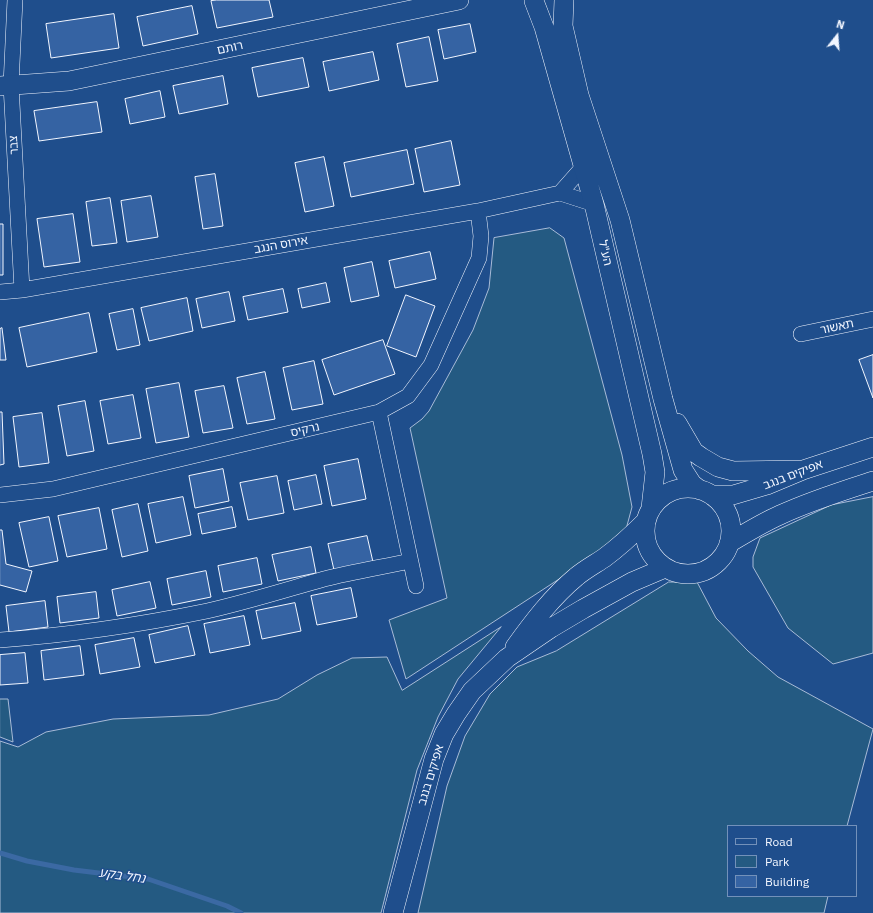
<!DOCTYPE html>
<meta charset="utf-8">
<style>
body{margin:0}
#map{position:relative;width:873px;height:913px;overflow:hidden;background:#1f4e8c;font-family:"IBM Plex Sans",sans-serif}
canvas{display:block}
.legend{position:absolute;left:727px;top:825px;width:130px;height:72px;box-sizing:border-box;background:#1f4e8c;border:1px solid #7391ba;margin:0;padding:5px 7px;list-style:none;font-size:12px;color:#f2f6ff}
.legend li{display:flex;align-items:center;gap:8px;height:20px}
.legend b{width:20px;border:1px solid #7391ba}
.north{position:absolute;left:817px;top:16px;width:40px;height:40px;-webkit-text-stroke:3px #1f4e8c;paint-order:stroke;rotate:17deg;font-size:11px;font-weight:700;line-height:16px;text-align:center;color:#f2f6ff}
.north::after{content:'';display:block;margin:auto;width:14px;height:18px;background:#f2f6ff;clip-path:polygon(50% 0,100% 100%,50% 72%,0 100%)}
</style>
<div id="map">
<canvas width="873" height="913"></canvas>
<ul class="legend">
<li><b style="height:5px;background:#1f4e8c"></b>Road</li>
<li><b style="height:11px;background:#245a82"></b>Park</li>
<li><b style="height:11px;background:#3563a3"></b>Building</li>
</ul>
<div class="north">N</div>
</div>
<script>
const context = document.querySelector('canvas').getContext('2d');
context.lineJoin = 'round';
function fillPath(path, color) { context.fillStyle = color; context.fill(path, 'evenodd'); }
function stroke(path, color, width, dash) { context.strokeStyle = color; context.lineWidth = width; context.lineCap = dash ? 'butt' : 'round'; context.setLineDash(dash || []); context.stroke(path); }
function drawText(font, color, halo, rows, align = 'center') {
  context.font = font + ' "IBM Plex Sans","Noto Sans Hebrew",sans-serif'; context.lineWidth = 3; context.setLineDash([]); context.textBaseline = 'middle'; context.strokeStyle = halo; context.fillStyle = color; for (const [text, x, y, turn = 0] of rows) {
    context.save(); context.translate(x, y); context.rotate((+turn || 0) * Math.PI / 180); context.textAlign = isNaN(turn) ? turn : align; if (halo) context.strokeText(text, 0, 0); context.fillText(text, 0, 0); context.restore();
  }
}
const green = new Path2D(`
 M 550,228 L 564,238 L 622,455 L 632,507 L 625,533 L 602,551 L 406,679 L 389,620 L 447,598 L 410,428 L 422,419 L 429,411 L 473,330 L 489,288 L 494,238 Z
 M 873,497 L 873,653 L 833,664 L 788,628 L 753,567 L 753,557 L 760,538 L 831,505 Z
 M 669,582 L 697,582 L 716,618 L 748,651 L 778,677 L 873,729 L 847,826 L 728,826 L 728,896 L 828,896 L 824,913 L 418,913 L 447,786 L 465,736 L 490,694 L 517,667 L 556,651 Z
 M 501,627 L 458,679 L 438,717 L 417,770 L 381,913 L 0,913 L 0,741 L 18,747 L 46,732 L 113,719 L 209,715 L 278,699 L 317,675 L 352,658 L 387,657 L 402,690 Z
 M 0,699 L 8,699 L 13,742 L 0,737 Z`);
fillPath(green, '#245a82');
stroke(green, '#a8bbd7', 1);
stroke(new Path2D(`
 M 0,853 L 27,861 L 74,870 L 148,879 L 227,906 L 241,913`), '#3b69a3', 5);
const building = new Path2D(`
 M 217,0 L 269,0 L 273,17 L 217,28 L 211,1 Z
 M 192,6 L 198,34 L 143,46 L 137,17 Z
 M 114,14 L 119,48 L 51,58 L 46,24 Z
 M 470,24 L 476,52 L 444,59 L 438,30 Z
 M 429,37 L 438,81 L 406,87 L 397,44 Z
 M 373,52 L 379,80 L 329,91 L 323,62 Z
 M 303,58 L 309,87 L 258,97 L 252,68 Z
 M 223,76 L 228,104 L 179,114 L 173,86 Z
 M 160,91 L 165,117 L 130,124 L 125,99 Z
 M 97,102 L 102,132 L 39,141 L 34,111 Z
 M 451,141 L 460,185 L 424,192 L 415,149 Z
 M 407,150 L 414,184 L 351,197 L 344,163 Z
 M 324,157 L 334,206 L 305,212 L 295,163 Z
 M 215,174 L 223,226 L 203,229 L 195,177 Z
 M 151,196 L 158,237 L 127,242 L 121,201 Z
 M 110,198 L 117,243 L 92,246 L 86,202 Z
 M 73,214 L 80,262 L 44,267 L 37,219 Z
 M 0,224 L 3,224 L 3,275 L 0,275 Z
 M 430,252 L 436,279 L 395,288 L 389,261 Z
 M 372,262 L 379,296 L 351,302 L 344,268 Z
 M 326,283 L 330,302 L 302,308 L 298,289 Z
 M 283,289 L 288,312 L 248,320 L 243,297 Z
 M 229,292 L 235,321 L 202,328 L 196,299 Z
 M 406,295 L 435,306 L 416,357 L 387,346 Z
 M 187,298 L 193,331 L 149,341 L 141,308 Z
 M 133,309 L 140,345 L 117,350 L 109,314 Z
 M 89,313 L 97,352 L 27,367 L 19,328 Z
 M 2,328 L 6,360 L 0,360 L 0,329 Z
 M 383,340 L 395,374 L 334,395 L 322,360 Z
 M 873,355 L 873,398 L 859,360 Z
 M 314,361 L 323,404 L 292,410 L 283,368 Z
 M 265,372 L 275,419 L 247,424 L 237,378 Z
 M 179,383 L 189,437 L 156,443 L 146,389 Z
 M 224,386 L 233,428 L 203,433 L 195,391 Z
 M 133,395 L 141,438 L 108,444 L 100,401 Z
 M 85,401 L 94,451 L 67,456 L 58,406 Z
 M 0,412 L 2,412 L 4,464 L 0,465 Z
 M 42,413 L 49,463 L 19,467 L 13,417 Z
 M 358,459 L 366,499 L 332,506 L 324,466 Z
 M 223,469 L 229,501 L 195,508 L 189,476 Z
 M 316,475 L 322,504 L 294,510 L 288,481 Z
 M 277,476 L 284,513 L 248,520 L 240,483 Z
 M 183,497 L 191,535 L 156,543 L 148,504 Z
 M 138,504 L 148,551 L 122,557 L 112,510 Z
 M 232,507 L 236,527 L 202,534 L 198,514 Z
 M 99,508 L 107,549 L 67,557 L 58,516 Z
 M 49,517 L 58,561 L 29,567 L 19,523 Z
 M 0,530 L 2,530 L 6,564 L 32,571 L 26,592 L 0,585 Z
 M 367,536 L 373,562 L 334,570 L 328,544 Z
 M 311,547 L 316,573 L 278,581 L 272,555 Z
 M 257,558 L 262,584 L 223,592 L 218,566 Z
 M 206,571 L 211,597 L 172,605 L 167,579 Z
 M 150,582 L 156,608 L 117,616 L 112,590 Z
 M 351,588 L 357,617 L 317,625 L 311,596 Z
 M 96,592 L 99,618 L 60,623 L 57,597 Z
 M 45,601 L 48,627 L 9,632 L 6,606 Z
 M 295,603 L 301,631 L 262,639 L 256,611 Z
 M 244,616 L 250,645 L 210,653 L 204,624 Z
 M 188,626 L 195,655 L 155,663 L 149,635 Z
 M 134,638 L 140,667 L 100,674 L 95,645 Z
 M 80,646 L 84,675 L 44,680 L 41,651 Z
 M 25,653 L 28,683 L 0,685 L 0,655 Z`);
fillPath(building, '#3563a3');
stroke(building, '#f2f6ff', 1);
const minor = new Path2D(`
 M 15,0 L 11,85 L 22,290
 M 560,193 L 583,167
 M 0,292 L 22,290 L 478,211 L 560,193 L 594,204
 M 801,334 L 873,319
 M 379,412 L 416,586
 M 0,495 L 53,489 L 379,412 L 408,396 L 431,365 L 479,258 L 481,236 L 478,211
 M 0,640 C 70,635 139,625 207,611 C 247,602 285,590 324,579 C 352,572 382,567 410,561`);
const tertiary = new Path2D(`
 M 564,0 L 563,26 L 579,95 L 620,220 L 663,399 L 683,470 L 692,484 L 700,490
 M 534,1 L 544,27 L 594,204 L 652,454 L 655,472 L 651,508
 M 0,86 L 69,81 L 459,0
 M 677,423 L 694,452 L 701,457 L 718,467 L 733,471 L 803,470
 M645 531a43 43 0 1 1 86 0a43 43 0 1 1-86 0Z
 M 711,495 L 733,495 L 767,485 L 803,470 L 873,447
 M 729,543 C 746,533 762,523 780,515 C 810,501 842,491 873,481
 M 515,647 C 533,622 552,597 576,577 C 584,570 595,564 604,558 C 619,547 632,535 646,521
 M 393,913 L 434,759 L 444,734 L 456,714 L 472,691 L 507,658 L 551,628 L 583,609 L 632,582 L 665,568`);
stroke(minor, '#f2f6ff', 16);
stroke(tertiary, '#f2f6ff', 20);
stroke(minor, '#1f4e8c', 15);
stroke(tertiary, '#1f4e8c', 19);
drawText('12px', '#f2f6ff', '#1f4e8c', [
 ["רותם",230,48,-12],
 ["צבר",14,145,-93],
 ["אירוס הנגב",281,245,-10],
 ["הע\"ל",605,253,77],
 ["תאשור",837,327,-12],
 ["נרקיס",305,430,-13],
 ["אפיקים בנגב",793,475,-21],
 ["אפיקים בנגב",431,775,-73]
]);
drawText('italic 13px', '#f2f6ff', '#1f4e8c', [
 ["נחל בקע",122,876,8]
]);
</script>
